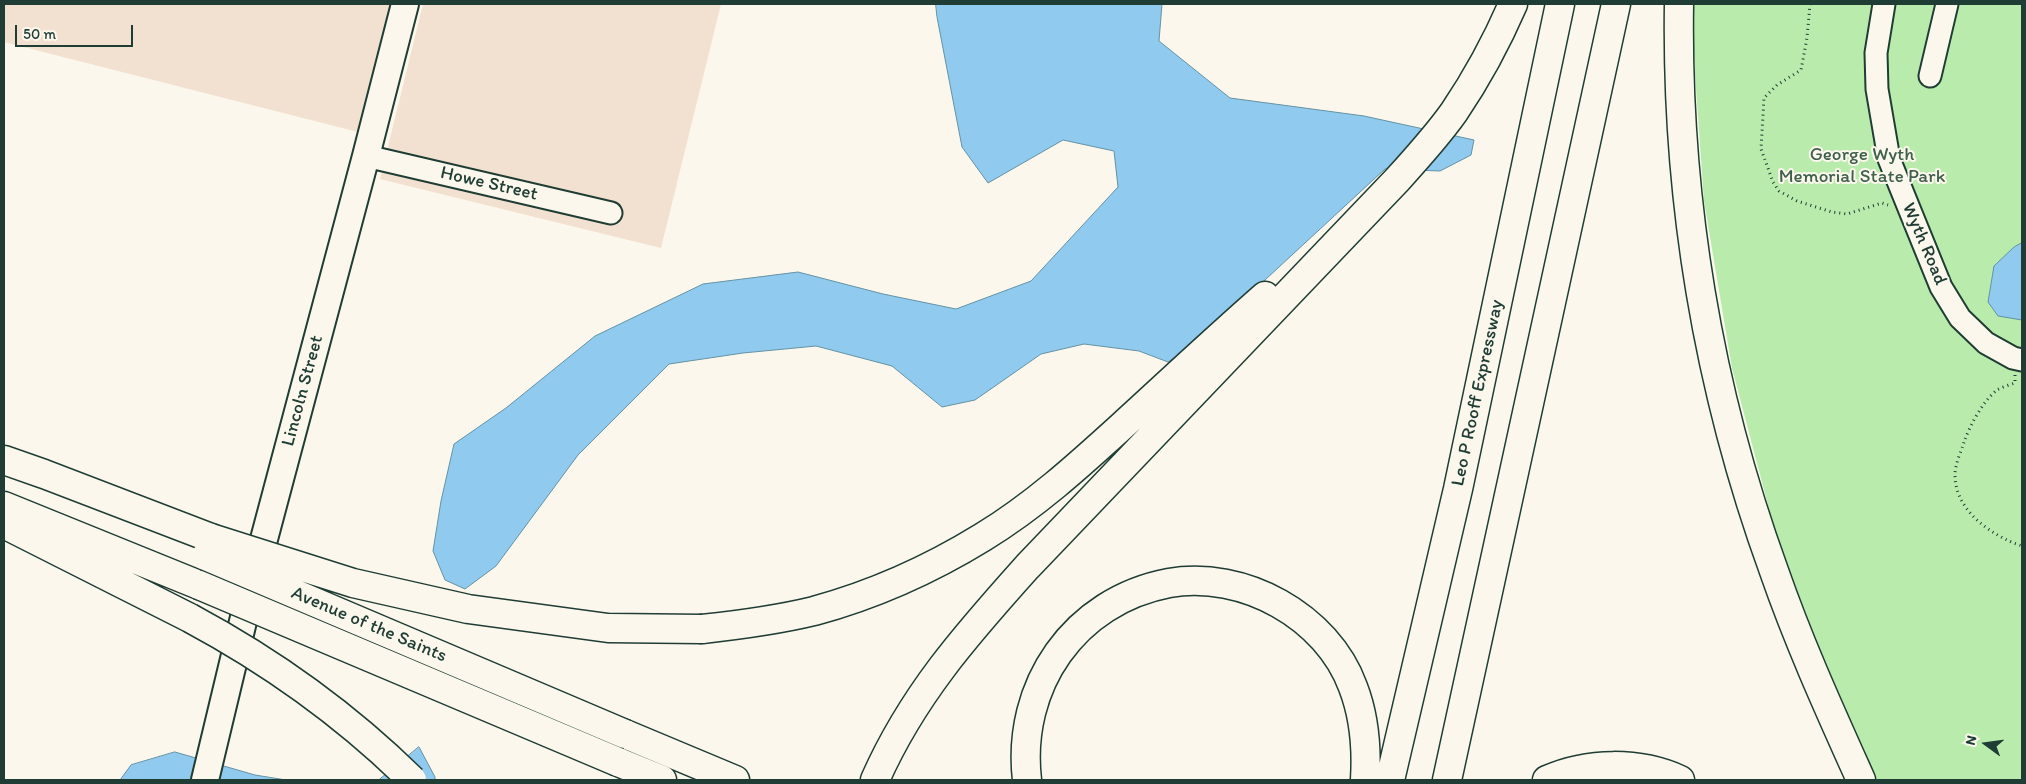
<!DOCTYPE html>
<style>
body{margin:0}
#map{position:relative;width:2026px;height:784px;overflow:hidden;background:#fbf7ec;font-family:Itim,sans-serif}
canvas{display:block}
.frame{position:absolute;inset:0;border:5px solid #1f3d34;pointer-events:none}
.north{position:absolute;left:1961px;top:719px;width:50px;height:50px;-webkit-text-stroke:4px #fbf7ec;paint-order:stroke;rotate:284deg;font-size:14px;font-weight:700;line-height:20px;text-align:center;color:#1f3d34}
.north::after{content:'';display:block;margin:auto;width:18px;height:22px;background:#1f3d34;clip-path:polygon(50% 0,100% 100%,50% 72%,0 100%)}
.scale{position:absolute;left:15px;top:25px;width:118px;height:22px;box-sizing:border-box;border:2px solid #1f3d34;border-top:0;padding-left:6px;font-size:15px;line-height:18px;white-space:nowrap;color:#1f3d34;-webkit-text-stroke:4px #fbf7ec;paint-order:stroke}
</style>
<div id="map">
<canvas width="2026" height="784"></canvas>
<div class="frame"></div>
<div class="north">N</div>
<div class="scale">50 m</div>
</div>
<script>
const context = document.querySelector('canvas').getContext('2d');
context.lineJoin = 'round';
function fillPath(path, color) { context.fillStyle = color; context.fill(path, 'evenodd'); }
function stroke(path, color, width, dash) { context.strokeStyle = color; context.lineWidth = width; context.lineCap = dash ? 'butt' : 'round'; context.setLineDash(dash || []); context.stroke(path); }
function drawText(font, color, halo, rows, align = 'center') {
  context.font = font + ' Itim,sans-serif'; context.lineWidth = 4; context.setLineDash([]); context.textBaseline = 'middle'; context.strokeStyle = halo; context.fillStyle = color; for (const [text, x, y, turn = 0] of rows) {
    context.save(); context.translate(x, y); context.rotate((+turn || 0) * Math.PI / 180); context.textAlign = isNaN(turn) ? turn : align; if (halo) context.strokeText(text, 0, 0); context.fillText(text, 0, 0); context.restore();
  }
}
fillPath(new Path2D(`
 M 4,4 L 391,4 L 358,132 L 4,42 Z
 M 423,4 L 721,4 L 661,248 L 380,179 Z`), '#f2e1d0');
fillPath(new Path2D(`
 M 1693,4 L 2022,4 L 2022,780 L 1877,780 L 1836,689 L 1778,543 L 1732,368 L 1704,201 L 1692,32 Z`), '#b9ecac');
const water = new Path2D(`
 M 936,4 L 1162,4 L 1159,41 L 1230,98 L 1364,116 L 1474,140 L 1471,155 L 1440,171 L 1385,169 L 1199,341 L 1168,362 L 1139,351 L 1084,344 L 1041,354 L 975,400 L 942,407 L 892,366 L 816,346 L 743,353 L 669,364 L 578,455 L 496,566 L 465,589 L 445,580 L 433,551 L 441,501 L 454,444 L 506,408 L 595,336 L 703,284 L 798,272 L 883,294 L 956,309 L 1031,281 L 1118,187 L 1114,151 L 1063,140 L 988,183 L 962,147 L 937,17 Z
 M 2022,243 L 2022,320 L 1998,316 L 1988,302 L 1994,266 L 2014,247 Z
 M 419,747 L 435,777 L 435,780 L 379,780 Z
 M 175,752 L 255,775 L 286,780 L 120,780 L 131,765 Z`);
fillPath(water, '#90caef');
stroke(water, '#6392a4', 1);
const minor = new Path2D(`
 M 1884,4 L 1876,53 L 1877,89 L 1889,159 L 1941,287 L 1960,318 L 1986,343 L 2013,358 L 2022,360
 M 1930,76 L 1947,4
 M 366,156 L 611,213`);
const major = new Path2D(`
 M 205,780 L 251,588 L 366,156 L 405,4`);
const highway = new Path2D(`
 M 1679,4 C 1676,197 1708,390 1774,571 C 1799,643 1830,711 1861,780
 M 4,460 L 44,474 L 211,538
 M 4,506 L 199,585
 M 4,524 L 190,618
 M 702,629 C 739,625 777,620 814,611 C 873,595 931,569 983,537 C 1034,506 1078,466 1122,426 C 1169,383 1216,339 1265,296
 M 625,734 L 735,780
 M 618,762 L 662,780
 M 875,780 C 912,696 966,635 1027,567 L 1397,180 C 1417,158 1437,136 1454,112 C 1477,78 1497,41 1513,4
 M 1027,780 C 1016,686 1074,601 1169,583 C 1243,570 1327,616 1353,687 C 1365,718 1367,748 1365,780
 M 1390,780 L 1458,489 L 1560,4
 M 1447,780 L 1616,4
 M 1547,780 C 1587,762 1639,761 1680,780`);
stroke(minor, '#1f3d34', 25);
stroke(major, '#1f3d34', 30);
stroke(highway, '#1f3d34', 31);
stroke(new Path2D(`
 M 1810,4 L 1807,38 L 1801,70 L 1777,85 L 1764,98 L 1761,149 L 1773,182 L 1779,191 L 1797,201 L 1832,212 L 1847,214 L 1882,203 L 1888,205
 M 2015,375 L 2015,383 C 2009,385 2002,387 1997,390 C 1983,401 1970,425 1964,442 C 1961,452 1955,464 1955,475 C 1955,511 1992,536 2022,546`), '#1f3d34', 3, [1, 4]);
stroke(minor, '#fbf7ec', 21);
stroke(major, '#fbf7ec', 26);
stroke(highway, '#fbf7ec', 28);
const highwayBridge = new Path2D(`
 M 211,538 L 353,583 L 468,609 L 608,628 L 702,629
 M 206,556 L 625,734
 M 199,585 L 618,762
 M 190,618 C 272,662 346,715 412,780`);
stroke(highwayBridge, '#1f3d34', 31, []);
stroke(highwayBridge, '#fbf7ec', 28);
drawText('19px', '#3e604c', '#fbf7ec', [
 ["George Wyth",1862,155],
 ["Memorial State Park",1862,177]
]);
drawText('19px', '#1f3d34', '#fbf7ec', [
 ["Howe Street",489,184,13],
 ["Wyth Road",1924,244,67],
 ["Lincoln Street",303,391,-75],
 ["Leo P Rooff Expressway",1478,393,-78],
 ["Avenue of the Saints",369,625,23]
]);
</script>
